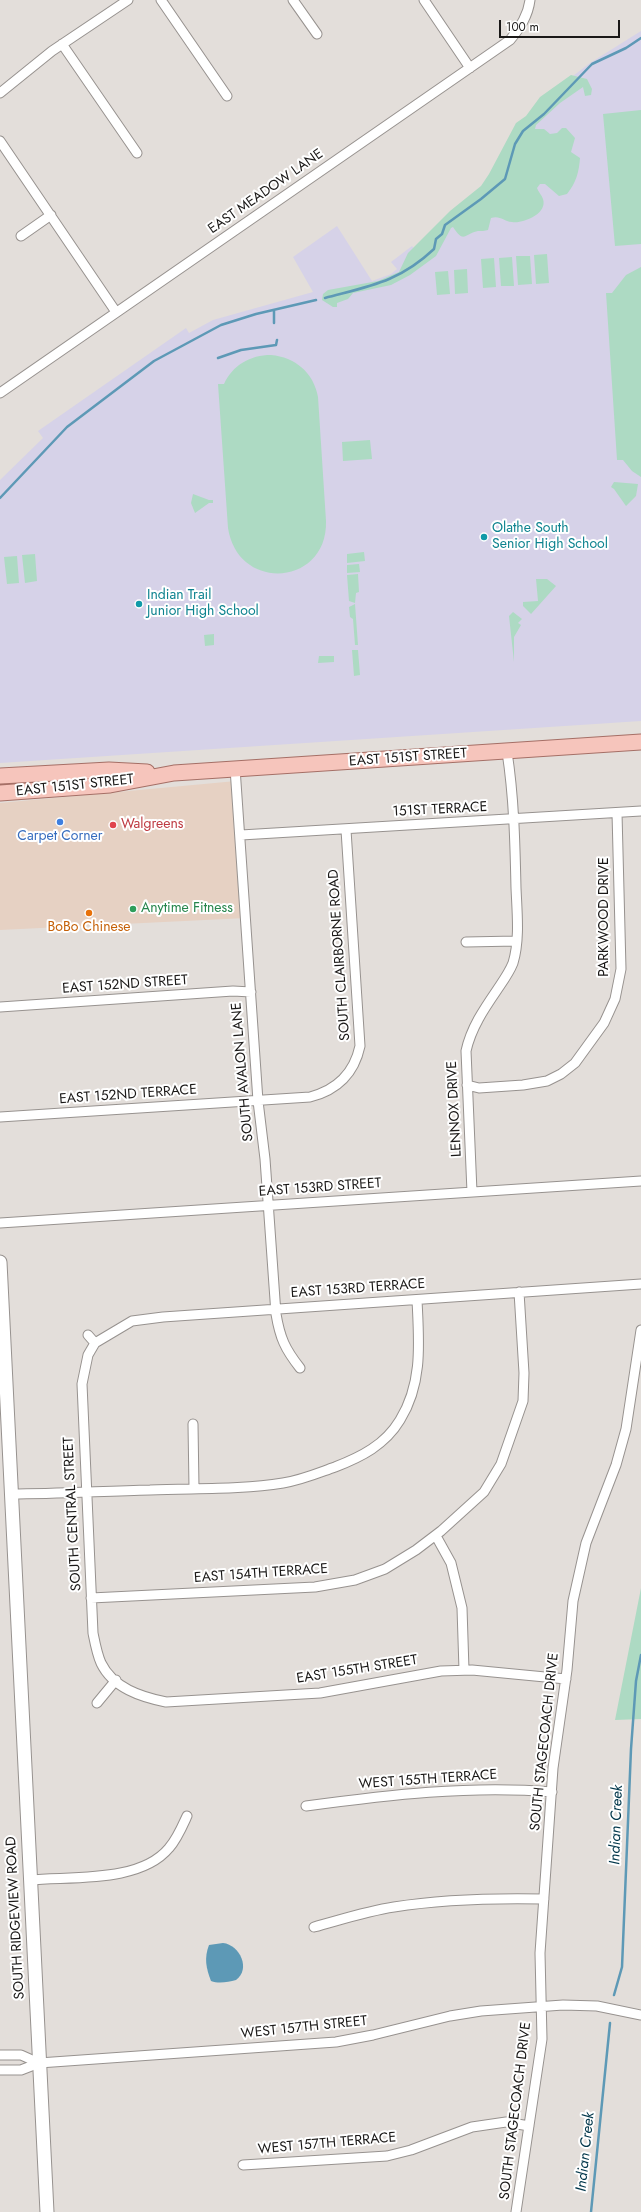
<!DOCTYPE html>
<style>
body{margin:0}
#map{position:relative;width:641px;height:2212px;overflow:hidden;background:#e3deda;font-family:Jost,sans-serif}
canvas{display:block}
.scale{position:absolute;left:499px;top:20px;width:121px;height:18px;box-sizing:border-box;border:2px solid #1a1817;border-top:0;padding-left:5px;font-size:12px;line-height:14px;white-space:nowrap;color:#1a1817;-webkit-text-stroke:3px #fff;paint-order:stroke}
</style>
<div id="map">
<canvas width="641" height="2212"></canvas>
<div class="scale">100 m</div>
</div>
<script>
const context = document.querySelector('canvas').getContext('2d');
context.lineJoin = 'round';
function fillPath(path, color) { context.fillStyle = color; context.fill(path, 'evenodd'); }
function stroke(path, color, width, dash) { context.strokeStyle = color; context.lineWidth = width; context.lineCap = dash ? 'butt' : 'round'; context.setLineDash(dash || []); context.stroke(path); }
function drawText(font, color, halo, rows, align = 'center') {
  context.font = font + ' Jost,sans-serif'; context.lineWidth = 4; context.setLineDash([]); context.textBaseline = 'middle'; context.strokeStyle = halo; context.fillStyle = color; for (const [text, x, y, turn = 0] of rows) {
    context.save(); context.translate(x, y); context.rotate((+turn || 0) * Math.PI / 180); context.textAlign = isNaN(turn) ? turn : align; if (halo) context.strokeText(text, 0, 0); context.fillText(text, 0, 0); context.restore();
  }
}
fillPath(new Path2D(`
 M 236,781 L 246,918 L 0,930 L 0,803 Z`), '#e6d1c3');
fillPath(new Path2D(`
 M 641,31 L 641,721 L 0,763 L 0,480 L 43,438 L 38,431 L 186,328 L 189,333 L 213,320 L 313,292 L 293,257 L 337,226 L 372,281 L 391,274 L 397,269 L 391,262 L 412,246 L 416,251 L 495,177 L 540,101 L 590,63 Z`), '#d6d2e8');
fillPath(new Path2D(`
 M 571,75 L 587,79 L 592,89 L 591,95 L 585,96 L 583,87 L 560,103 L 536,125 L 535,129 L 544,129 L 550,134 L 557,133 L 562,128 L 566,128 L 575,138 L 571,152 L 580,158 C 579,172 576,183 567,194 L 559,196 L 545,184 L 540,184 L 537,188 C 538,192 542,195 543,199 C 548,214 522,224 512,222 C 503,221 500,215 491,218 L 488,230 C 485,231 481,231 478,231 C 464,234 464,244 453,227 L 451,228 L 436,256 L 410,275 L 391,285 L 353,293 L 348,299 L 337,303 L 337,307 L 333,307 L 322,300 L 323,294 L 328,290 L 378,281 L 399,272 L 408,253 L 450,211 L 481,186 L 489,174 L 516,123 L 526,116 L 540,97 Z
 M 641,110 L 641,244 L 615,246 L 603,114 Z
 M 547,254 L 549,283 L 536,284 L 534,255 Z
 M 516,256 L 530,256 L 532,284 L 518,285 Z
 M 512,257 L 514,286 L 501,286 L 499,258 Z
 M 494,258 L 496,287 L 483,288 L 481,259 Z
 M 641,267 L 641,477 L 632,471 L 623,460 L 617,460 L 606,293 L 612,293 L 626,275 Z
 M 467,269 L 468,293 L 455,294 L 454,270 Z
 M 448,271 L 450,294 L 437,295 L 435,272 Z
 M 271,355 C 295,357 314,373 318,397 L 326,521 C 328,586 238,593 228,528 L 218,384 L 224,384 C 233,365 250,355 271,355 Z
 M 370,440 L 372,459 L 343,461 L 342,442 Z
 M 614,482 L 638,484 L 636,496 L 626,506 L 614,489 L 611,487 Z
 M 193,494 L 209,500 L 213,500 L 213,503 L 209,503 L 195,513 L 191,503 Z
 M 364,552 L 365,561 L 347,563 L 347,554 Z
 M 35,554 L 37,581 L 25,583 L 22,555 Z
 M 17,556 L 19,583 L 7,584 L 4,557 Z
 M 359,564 L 360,572 L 347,573 L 347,565 Z
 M 358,574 L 359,592 L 356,593 L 355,603 L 349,601 L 347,575 Z
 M 536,579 L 547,579 L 556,586 L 531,614 L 523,606 L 523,602 L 538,601 Z
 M 355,604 L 358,645 L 355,645 L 353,619 L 350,617 L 349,607 Z
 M 513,612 L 522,619 L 518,623 L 521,625 L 514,637 L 514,662 L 509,616 Z
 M 214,634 L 214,645 L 205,646 L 204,635 Z
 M 352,650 L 358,650 L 360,675 L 354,676 Z
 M 319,656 L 334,656 L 334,662 L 318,663 Z
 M 641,1588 L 641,1719 L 615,1720 Z`), '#addac3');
fillPath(new Path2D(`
 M 223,1943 C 240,1945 251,1969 236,1980 C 228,1982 219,1984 211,1981 C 206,1968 204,1958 209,1945 Z`), '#5d99b6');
stroke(new Path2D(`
 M 325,298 C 370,286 399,282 434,249 L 436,239 L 442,234 L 445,225 L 481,199 L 505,179 L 515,144 L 523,131 L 544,114 L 592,64 L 626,48 L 641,38
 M 274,310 L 274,323
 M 218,358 L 241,350 L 276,345 L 277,340
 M 0,498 L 67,427 L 154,361 L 221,325 L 256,314 L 316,300
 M 614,1995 L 622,1967 L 631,1749 L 636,1681 L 641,1655
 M 591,2212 L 610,2023`), '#5d99b6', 2.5);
const street = new Path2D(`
 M 161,0 L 227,96
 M 293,0 L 317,34
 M 424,0 L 470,68
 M 62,44 L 137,153
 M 0,93 L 52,51 L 128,0
 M 0,141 L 116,312
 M 21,236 L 51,215
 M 0,393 L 510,40 C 520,28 528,16 530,0
 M 235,768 L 258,1101 L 265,1159 L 276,1314 C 280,1338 285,1349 300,1368
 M 241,835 L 641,811
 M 466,942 L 516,941
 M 0,1007 L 233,991 L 251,992
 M 467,1085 L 479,1088 L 523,1085 L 547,1081 L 561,1074 L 575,1063 L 604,1023 L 615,999 L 621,969 L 617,813
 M 0,1117 L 310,1097 C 337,1090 354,1074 360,1046 L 346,830
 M 472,1192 L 466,1051 C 471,1028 484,1009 497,990 C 503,981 509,973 513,963 C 520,940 517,912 516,888 C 515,843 514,797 507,752
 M 0,1223 L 641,1181
 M 88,1335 L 95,1343 L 132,1321 L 163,1317 L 641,1284
 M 95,1343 L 88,1355 L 82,1384 L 93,1633 C 95,1643 97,1654 101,1663 C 113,1688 141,1697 166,1702 L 320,1693 L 441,1671 L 472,1670 L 566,1679
 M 193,1424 L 194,1488
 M 11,1494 C 57,1494 104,1491 150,1490 C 194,1488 240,1490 283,1483 C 302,1480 318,1473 335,1467 C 361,1457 385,1445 400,1420 C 423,1383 419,1342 417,1300
 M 436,1536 L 451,1563 L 462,1608 L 464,1670
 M 91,1598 L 315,1587 L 355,1580 L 385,1569 L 416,1550 L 441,1531 L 484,1492 L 501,1464 L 523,1401 L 524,1373 L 519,1292
 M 97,1703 L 116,1680
 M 306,1806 C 388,1795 470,1785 552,1792
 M 30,1880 C 72,1876 140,1883 169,1848 C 177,1839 182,1827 187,1816
 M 314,1927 C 340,1920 367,1911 394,1907 C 444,1899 494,1898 544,1899
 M 0,2055 L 21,2055 L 39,2063 L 21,2070 L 0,2070
 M 39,2063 L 336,2042 L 373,2035 L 450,2016 L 481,2011 L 563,2005 L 597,2006 L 641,2015
 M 243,2165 L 387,2156 L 411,2150 L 472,2127 L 506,2122 L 529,2126
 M 516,2212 L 542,2039 L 540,1953 L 553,1768 L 567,1670 L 573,1601 L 586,1543 L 616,1465 L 626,1429 L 641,1330`);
const secondary = new Path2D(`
 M 0,1262 L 47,2212`);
const primary = new Path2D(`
 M 0,776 L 109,770 L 147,772
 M 0,793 L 110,785 L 174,773 L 641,742`);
stroke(street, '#97928f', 11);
stroke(secondary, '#97928f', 15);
stroke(primary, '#a56f66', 17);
stroke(street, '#fff', 9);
stroke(secondary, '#fff', 13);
stroke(primary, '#f6c5bc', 15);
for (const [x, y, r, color] of [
 [484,537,4,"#0f9aa8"],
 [139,604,4,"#0f9aa8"],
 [60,822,4,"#3f7fe0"],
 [113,825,4,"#e0444e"],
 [133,909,4,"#2e9e5b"],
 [89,913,4,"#e8710a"]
]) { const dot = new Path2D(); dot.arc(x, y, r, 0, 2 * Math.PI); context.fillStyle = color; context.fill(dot); stroke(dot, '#fff', 1.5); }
drawText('14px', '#1a1817', '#fff', [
 ["EAST MEADOW LANE",266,192,-35],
 ["EAST 151ST STREET",408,758,-4],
 ["EAST 151ST STREET",75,786,-6],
 ["151ST TERRACE",440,810,-3],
 ["PARKWOOD DRIVE",605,917,-90],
 ["SOUTH CLAIRBORNE ROAD",340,955,-94],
 ["EAST 152ND STREET",125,985,-4],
 ["SOUTH AVALON LANE",243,1072,-95],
 ["EAST 152ND TERRACE",128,1095,-4],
 ["LENNOX DRIVE",455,1109,-93],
 ["EAST 153RD STREET",320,1188,-4],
 ["EAST 153RD TERRACE",358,1289,-4],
 ["SOUTH CENTRAL STREET",73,1514,-93],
 ["EAST 154TH TERRACE",261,1574,-4],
 ["EAST 155TH STREET",357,1670,-9],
 ["SOUTH STAGECOACH DRIVE",545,1742,-84],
 ["WEST 155TH TERRACE",428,1780,-4],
 ["SOUTH RIDGEVIEW ROAD",16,1918,-93],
 ["WEST 157TH STREET",304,2028,-6],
 ["SOUTH STAGECOACH DRIVE",516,2111,-83],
 ["WEST 157TH TERRACE",327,2144,-5]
]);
drawText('14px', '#0d838f', '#fff', [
 ["Olathe South",492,529],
 ["Senior High School",492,545],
 ["Indian Trail",147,596],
 ["Junior High School",147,612]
], 'left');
drawText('14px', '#be3a42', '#fff', [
 ["Walgreens",121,825]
], 'left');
drawText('14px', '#366cbe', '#fff', [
 ["Carpet Corner",60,837]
]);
drawText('14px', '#27864d', '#fff', [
 ["Anytime Fitness",141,909]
], 'left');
drawText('14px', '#c56008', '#fff', [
 ["BoBo Chinese",89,928]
]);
drawText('italic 15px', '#00364a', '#fff', [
 ["Indian Creek",617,1825,-88],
 ["Indian Creek",586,2152,-84]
]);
</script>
